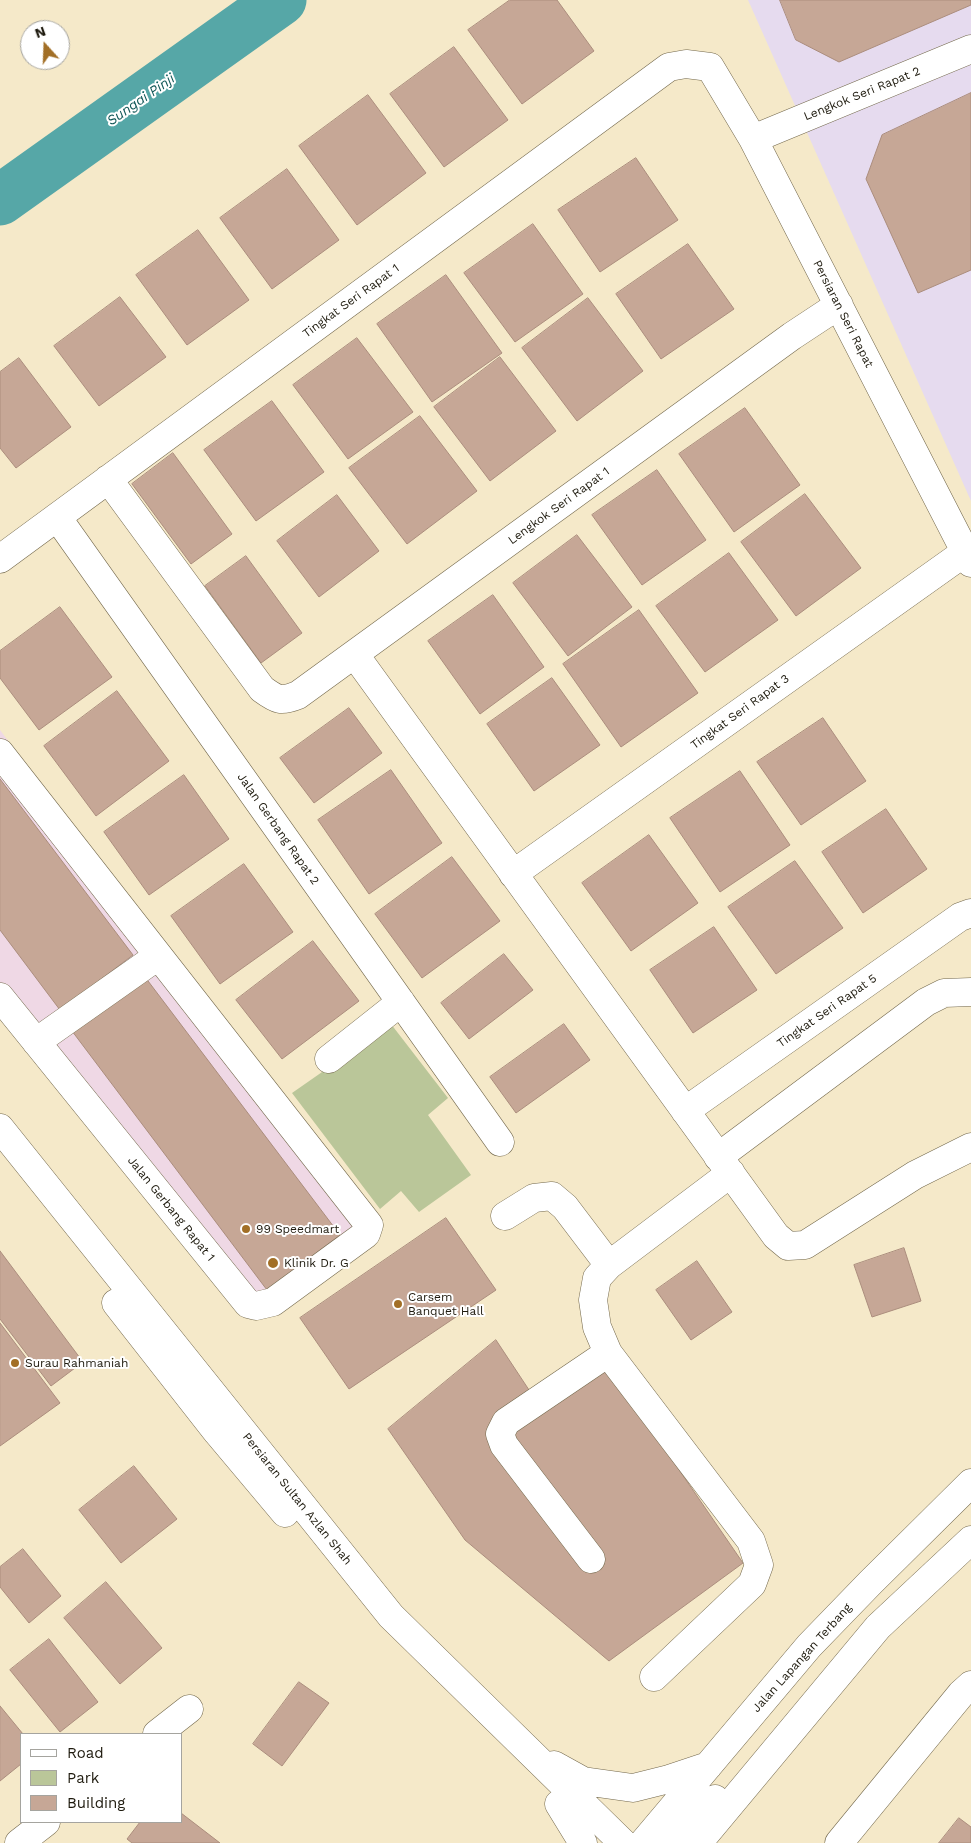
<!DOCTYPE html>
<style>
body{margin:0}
#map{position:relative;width:971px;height:1843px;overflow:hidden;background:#f5e9c9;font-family:"Work Sans",sans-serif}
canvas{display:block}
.legend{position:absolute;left:20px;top:1733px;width:162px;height:90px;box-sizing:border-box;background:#fff;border:1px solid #a5a49f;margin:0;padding:6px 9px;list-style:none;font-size:15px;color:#1f1b0f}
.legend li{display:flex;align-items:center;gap:10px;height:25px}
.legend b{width:25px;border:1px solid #a5a49f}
.north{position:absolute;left:20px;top:20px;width:50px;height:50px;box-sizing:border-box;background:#fff;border:1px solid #a5a49f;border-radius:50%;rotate:340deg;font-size:14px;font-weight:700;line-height:20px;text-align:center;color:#1f1b0f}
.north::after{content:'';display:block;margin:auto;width:18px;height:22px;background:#a26f26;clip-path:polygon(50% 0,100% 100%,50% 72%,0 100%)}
</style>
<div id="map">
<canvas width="971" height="1843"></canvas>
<ul class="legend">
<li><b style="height:6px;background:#fff"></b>Road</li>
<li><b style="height:14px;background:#bac699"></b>Park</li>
<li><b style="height:14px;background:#c6a796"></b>Building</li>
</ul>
<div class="north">N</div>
</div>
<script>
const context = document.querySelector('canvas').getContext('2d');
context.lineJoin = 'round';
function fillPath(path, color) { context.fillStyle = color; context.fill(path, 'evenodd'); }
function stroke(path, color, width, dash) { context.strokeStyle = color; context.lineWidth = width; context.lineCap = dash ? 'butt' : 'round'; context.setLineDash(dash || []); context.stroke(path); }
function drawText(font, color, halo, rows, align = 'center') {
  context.font = font + ' "Work Sans",sans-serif'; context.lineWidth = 4; context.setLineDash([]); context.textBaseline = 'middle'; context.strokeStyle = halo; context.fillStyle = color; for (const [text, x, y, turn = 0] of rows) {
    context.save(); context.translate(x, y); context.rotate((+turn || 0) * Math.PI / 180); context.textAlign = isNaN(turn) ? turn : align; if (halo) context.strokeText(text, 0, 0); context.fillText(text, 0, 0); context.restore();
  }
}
fillPath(new Path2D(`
 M 0,730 L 370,1225 L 251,1314 L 0,987 Z`), '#efd8e5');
fillPath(new Path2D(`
 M 748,0 L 971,0 L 971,501 Z`), '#e6dbef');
fillPath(new Path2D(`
 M 391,1024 L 448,1098 L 428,1115 L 471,1175 L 419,1212 L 401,1191 L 380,1209 L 292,1093 Z`), '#bac699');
stroke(new Path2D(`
 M 0,200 L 281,0`), '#56a7a7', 51);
const building = new Path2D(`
 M 510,0 L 557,0 L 594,51 L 522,104 L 468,30 Z
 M 780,0 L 971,0 L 971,5 L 839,62 L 796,40 Z
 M 454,47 L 508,120 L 444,167 L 390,94 Z
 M 971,93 L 971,270 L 918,293 L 866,179 L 882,135 Z
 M 368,95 L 426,173 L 357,225 L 299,146 Z
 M 636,158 L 678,220 L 600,272 L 558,210 Z
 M 287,169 L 339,240 L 272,289 L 220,218 Z
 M 533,224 L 583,294 L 515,342 L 464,273 Z
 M 198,230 L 249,300 L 187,345 L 136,275 Z
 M 688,244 L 734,309 L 661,359 L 616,294 Z
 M 446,275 L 502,353 L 432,402 L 377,324 Z
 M 120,297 L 166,357 L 99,406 L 54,346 Z
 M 588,298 L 643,371 L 577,421 L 522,348 Z
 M 357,338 L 413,412 L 348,459 L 293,385 Z
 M 500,357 L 556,431 L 490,481 L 434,407 Z
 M 19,358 L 71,427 L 16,468 L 0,448 L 0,372 Z
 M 272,401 L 324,472 L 256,521 L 204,450 Z
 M 745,408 L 800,485 L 734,532 L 679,454 Z
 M 420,416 L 477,491 L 407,544 L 349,468 Z
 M 173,453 L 232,534 L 191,564 L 132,484 Z
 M 657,470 L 706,540 L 642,585 L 592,515 Z
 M 805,494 L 861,568 L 796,616 L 741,542 Z
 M 337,495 L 379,551 L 319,597 L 277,541 Z
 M 577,535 L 632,607 L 568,656 L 513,583 Z
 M 729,553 L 778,620 L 705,672 L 656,606 Z
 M 246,556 L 302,633 L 261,663 L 205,586 Z
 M 493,595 L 544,667 L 480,714 L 428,641 Z
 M 60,607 L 112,677 L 39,730 L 0,678 L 0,651 Z
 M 639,610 L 698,693 L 621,747 L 563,664 Z
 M 552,678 L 600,745 L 534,791 L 487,724 Z
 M 117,691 L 169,761 L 96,816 L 44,746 Z
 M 349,708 L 382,753 L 314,803 L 280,758 Z
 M 823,718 L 866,781 L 801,825 L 757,762 Z
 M 391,770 L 442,843 L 369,894 L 318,820 Z
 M 740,771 L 790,845 L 720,892 L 670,818 Z
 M 184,775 L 229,839 L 149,895 L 104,832 Z
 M 0,779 L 133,955 L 60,1010 L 0,930 Z
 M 886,809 L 927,869 L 863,913 L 822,852 Z
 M 649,835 L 698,903 L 631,951 L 582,883 Z
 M 452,857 L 500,921 L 422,978 L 375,914 Z
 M 795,861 L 843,928 L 776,974 L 728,907 Z
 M 244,864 L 293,932 L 220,984 L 171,916 Z
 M 714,927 L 757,990 L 693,1033 L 650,970 Z
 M 313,941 L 359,1001 L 282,1059 L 236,1000 Z
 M 504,954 L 533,990 L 469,1039 L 441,1003 Z
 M 142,973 L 340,1235 L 267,1290 L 69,1027 Z
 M 564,1024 L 590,1060 L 516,1113 L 490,1077 Z
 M 446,1218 L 496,1290 L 349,1389 L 300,1318 Z
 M 904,1248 L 921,1301 L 872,1317 L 854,1265 Z
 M 0,1251 L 83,1362 L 51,1386 L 0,1319 Z
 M 697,1261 L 732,1312 L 691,1340 L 656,1290 Z
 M 0,1323 L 60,1403 L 0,1446 Z
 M 496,1340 L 533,1396 L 596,1349 L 743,1563 L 609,1661 L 465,1540 L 388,1429 Z
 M 134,1466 L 177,1519 L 121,1563 L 79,1510 Z
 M 23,1549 L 61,1596 L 29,1623 L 0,1587 L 0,1567 Z
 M 106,1582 L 162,1648 L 120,1684 L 64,1618 Z
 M 49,1639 L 98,1702 L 60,1732 L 10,1670 Z
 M 299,1682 L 329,1703 L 282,1766 L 253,1744 Z
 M 0,1706 L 23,1734 L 21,1734 L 21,1764 L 0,1781 Z
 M 181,1813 L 220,1843 L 132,1843 L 127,1839 L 140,1822 L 181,1822 Z
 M 959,1818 L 971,1827 L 971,1843 L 939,1843 Z`);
fillPath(building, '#c6a796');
stroke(building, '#ab8d7d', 1);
const minor = new Path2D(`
 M 753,139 L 971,49
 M 108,479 L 262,689 C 277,700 281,702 298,695 L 792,336 L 839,305
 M 57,517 L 500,1142
 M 0,559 L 669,67 L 686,64 L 710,67 L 753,139 L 971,563
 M 355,655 L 776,1236 L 788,1246 L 805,1245 L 915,1175 L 971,1147
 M 0,753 L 369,1225 L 366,1234 L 273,1302 L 256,1306 L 248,1304 L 0,997
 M 513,874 L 971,548
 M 36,1042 L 158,956
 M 329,1059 L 401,1002
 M 685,1111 L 960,917 L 971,913
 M 0,1128 L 391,1616 L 623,1843
 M 718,1157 L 926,1002 L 944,993 L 971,992
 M 505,1216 L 534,1198 L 552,1196 L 565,1207 L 609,1265
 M 116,1303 L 217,1432 L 285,1513
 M 591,1559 L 504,1445 L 500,1434 L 506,1422 L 608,1353
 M 654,1677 L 752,1584 L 759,1565 L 751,1541 L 608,1353 L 597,1327 L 593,1300 L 597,1278 L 609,1265 L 731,1173
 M 157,1734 L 189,1709
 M 554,1765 L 583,1781 L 633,1788 L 669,1779 L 708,1766
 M 559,1804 L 583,1843
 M 19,1843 L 46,1822
 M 643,1843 L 809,1646 L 870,1583 L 971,1483
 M 669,1843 L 715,1799
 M 698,1843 L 878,1627 L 971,1540
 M 839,1843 L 961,1694 L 971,1685`);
stroke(minor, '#73684c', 29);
stroke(minor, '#fff', 28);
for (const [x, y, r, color] of [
 [246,1229,5,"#a26f26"],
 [273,1263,6,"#a26f26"],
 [398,1304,5,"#a26f26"],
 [15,1363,5,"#a26f26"]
]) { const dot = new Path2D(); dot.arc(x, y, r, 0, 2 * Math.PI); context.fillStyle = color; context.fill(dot); stroke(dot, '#fff', 2); }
drawText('12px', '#1f1b0f', '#fff', [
 ["Lengkok Seri Rapat 2",862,94,-22],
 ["Tingkat Seri Rapat 1",351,301,-36],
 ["Persiaran Seri Rapat",843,314,63],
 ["Lengkok Seri Rapat 1",559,506,-36],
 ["Tingkat Seri Rapat 3",740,712,-36],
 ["Jalan Gerbang Rapat 2",278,829,55],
 ["Tingkat Seri Rapat 5",827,1011,-35],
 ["Jalan Gerbang Rapat 1",171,1209,51],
 ["Persiaran Sultan Azlan Shah",297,1499,51],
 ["Jalan Lapangan Terbang",802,1658,-48]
]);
drawText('12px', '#1f1b0f', '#fff', [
 ["99 Speedmart",256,1229],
 ["Klinik Dr. G",284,1263],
 ["Carsem",408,1297],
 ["Banquet Hall",408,1311],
 ["Surau Rahmaniah",25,1363]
], 'left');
drawText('italic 14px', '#105757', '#fff', [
 ["Sungai Pinji",141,100,-35]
]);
</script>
